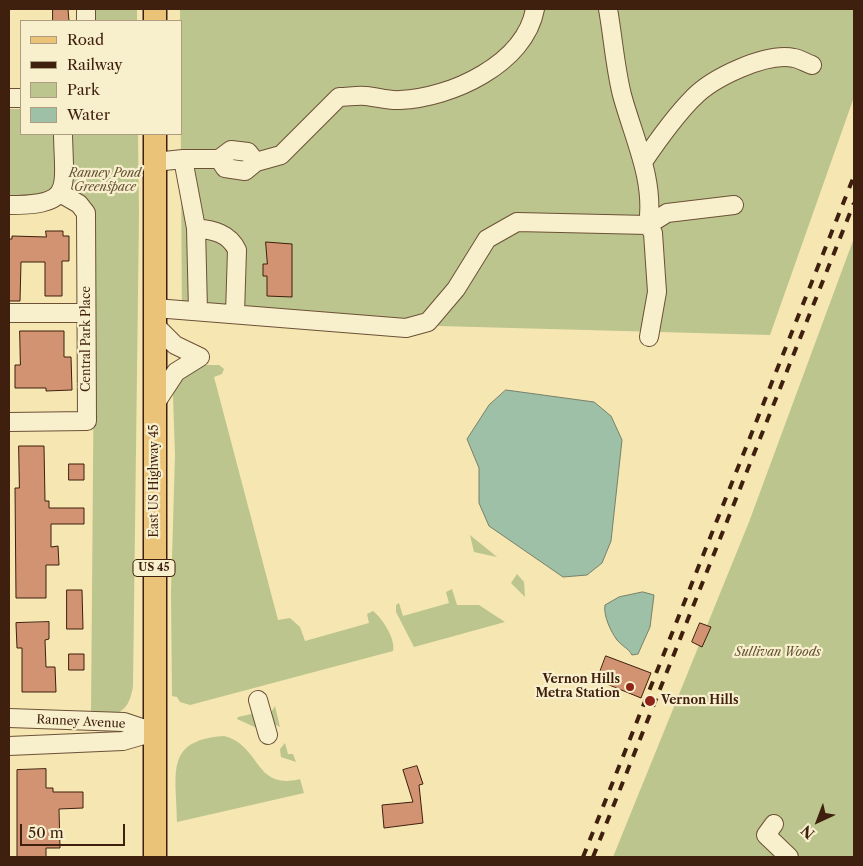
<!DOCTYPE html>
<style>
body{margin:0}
#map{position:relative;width:863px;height:866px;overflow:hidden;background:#f5e6b2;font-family:"Libre Caslon Text",serif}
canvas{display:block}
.frame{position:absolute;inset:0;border:10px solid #3f1f0d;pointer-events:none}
.legend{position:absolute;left:20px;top:20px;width:162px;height:115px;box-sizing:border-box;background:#f8efcd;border:1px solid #ae9c80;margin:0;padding:6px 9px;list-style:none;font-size:15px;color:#3f1f0d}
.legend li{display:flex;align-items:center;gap:10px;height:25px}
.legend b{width:25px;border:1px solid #ae9c80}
.north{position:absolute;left:793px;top:796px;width:50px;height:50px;-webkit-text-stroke:4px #f8efcd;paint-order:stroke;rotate:223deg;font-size:14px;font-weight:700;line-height:20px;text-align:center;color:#3f1f0d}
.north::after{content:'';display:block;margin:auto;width:18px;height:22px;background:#3f1f0d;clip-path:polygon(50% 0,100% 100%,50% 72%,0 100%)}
.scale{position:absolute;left:20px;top:824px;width:105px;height:22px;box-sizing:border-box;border:2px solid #3f1f0d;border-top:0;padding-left:6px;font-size:15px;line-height:18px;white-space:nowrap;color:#3f1f0d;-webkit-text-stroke:4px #f8efcd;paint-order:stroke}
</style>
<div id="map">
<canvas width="863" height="866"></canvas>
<div class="frame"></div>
<ul class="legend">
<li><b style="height:6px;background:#eac379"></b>Road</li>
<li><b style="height:6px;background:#3f1f0d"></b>Railway</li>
<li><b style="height:14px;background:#bbc58d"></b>Park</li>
<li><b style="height:14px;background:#9dc0a7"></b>Water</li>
</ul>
<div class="north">N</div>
<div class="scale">50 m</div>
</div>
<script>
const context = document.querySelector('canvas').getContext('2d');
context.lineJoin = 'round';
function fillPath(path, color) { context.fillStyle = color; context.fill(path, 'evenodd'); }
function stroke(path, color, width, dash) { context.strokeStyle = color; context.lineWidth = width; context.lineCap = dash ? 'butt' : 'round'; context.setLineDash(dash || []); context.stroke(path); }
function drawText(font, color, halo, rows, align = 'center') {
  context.font = font + ' "Libre Caslon Text",serif'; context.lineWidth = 4.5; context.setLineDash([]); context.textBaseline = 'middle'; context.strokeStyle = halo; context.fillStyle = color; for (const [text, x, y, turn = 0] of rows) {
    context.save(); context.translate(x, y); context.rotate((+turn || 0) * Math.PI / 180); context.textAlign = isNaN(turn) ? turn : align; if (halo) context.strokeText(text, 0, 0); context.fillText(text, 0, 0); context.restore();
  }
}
fillPath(new Path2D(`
 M 94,9 L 137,9 L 137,21 L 94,21 Z
 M 180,9 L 854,9 L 854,97 L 770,335 L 182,319 Z
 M 9,109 L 21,109 L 21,134 L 57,134 L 56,185 L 53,194 L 9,202 Z
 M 70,134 L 138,134 L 139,213 L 133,686 C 129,713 117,717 91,716 L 95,225 L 93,216 L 70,196 Z
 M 854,238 L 854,857 L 613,857 L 749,522 Z
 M 200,365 L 219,365 L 224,369 L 222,374 L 214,377 L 278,620 L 290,618 L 300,627 L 305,641 L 369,623 L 367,614 L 373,611 C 382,618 396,639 393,651 L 190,705 L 180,702 L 177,697 L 172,696 L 171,593 L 175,455 L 173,395 L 176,383 Z
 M 470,535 L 497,557 L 474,552 Z
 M 517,574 L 524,582 L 525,597 L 511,583 Z
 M 452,589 L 457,605 L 479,605 L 505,622 L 414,647 L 396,612 L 396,605 L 399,603 L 403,616 L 449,603 L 446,592 Z
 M 275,706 L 280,727 L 272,723 L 270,714 Z
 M 256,713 L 259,729 L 237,719 L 238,717 Z
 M 224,736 C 261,745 254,791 300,779 L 304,793 L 177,822 C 177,775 163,740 224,736 Z
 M 285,743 L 288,754 L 293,754 L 296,762 L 281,757 L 280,749 Z`), '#bbc58d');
const water = new Path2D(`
 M 506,390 L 594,402 L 611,416 L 622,440 L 611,541 L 602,563 L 587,575 L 563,577 L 489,526 L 479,503 L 479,468 L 467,439 L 489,405 Z
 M 643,592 L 654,595 L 650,627 L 638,654 L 632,655 C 628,648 622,646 617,640 C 611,632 603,615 605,605 L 619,597 Z`);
fillPath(water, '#9dc0a7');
stroke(water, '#778069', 1);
const building = new Path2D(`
 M 53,9 L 68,9 L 69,21 L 53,21 Z
 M 46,231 L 63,231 L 63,236 L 69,236 L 69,261 L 62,261 L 62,296 L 45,296 L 45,262 L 21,262 L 20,301 L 9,301 L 9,239 L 12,239 L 12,236 L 46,237 Z
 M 266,242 L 292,244 L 292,297 L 267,296 L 267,276 L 263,276 L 263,264 L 267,264 Z
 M 20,331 L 64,331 L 64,357 L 71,357 L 72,390 L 46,391 L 46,388 L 15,388 L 15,365 L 20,365 Z
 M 19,446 L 44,446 L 45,501 L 49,501 L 49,508 L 84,508 L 84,524 L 51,524 L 51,547 L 58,546 L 59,565 L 46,565 L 46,598 L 16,598 L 15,488 L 19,488 Z
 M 69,464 L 84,464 L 84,480 L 69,480 Z
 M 67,590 L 82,590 L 83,629 L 67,629 Z
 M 49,622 L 49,639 L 45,640 L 46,667 L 55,667 L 56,692 L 22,692 L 22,648 L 17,648 L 16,623 Z
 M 700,623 L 711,627 L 702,647 L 692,642 Z
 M 69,654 L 84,654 L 84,670 L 69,670 Z
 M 606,656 L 651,673 L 641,698 L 597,680 Z
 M 417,766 L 423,784 L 419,785 L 423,823 L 384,828 L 382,805 L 413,802 L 403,770 Z
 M 46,769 L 46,788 L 53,788 L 53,792 L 83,792 L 83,808 L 59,809 L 60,848 L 46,848 L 46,857 L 17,857 L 17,770 Z`);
fillPath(building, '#d29373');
stroke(building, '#3f1f0d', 1);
const minor = new Path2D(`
 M 86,21 L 86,9
 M 9,98 L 21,98
 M 183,159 L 196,228 L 198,311
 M 219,159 L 225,168 L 245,171 L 256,162 L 281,155 L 339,97 C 348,97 357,95 366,96 C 377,97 389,101 400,100 C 451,98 525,64 535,9
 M 155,162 L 183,159 L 219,159 L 231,150 L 248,152 L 256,162
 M 643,162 C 658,140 674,117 693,98 C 712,78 766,52 794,58 C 800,59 806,63 812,65
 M 9,205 C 74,205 64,190 63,134
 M 196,228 C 213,230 229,233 237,250 L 235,314
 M 155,308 L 406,328 L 428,322 L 456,289 L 487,239 L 517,222 L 648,225 C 655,180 634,139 622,95 C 615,67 613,37 608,9
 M 9,313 L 86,313
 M 155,325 L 175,345 L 200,357
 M 649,337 L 657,292 L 653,233 L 648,225 L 667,213 L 734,205
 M 155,404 L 176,372 L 200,357
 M 9,422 L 87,421 L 86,213 L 79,204 L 60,193
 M 258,700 L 268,735
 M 9,718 L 124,722 L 154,732
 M 9,746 L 123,741 L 154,732
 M 774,824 L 766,835 L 789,857`);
const major = new Path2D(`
 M 155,9 L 155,21
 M 155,857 L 155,134`);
stroke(minor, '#6c5136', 20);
stroke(major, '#3f1f0d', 25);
stroke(minor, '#f8efcd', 18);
stroke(major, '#eac379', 22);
stroke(new Path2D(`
 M 583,857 L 854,176
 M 593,857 L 854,203`), '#3f1f0d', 4, [9, 9]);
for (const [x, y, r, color] of [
 [630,687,5,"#8f2418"],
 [650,701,6,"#8f2418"]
]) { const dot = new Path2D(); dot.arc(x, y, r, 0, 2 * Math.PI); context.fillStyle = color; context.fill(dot); stroke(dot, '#f8efcd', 2); }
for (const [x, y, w] of [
 [154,568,42]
]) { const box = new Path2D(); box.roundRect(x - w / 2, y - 8.5, w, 17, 4); context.fillStyle = '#f8efcd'; context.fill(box); stroke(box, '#3f1f0d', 1); }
drawText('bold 11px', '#3f1f0d', null, [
 ["US 45",154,568]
]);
drawText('italic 12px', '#645133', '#f8efcd', [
 ["Ranney Pond",105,174],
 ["Greenspace",105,188],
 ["Sullivan Woods",778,653]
]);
drawText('12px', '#3f1f0d', '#f8efcd', [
 ["Central Park Place",87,339,-90],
 ["East US Highway 45",155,481,-90],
 ["Ranney Avenue",81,722,3]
]);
drawText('bold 12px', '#3f1f0d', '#f8efcd', [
 ["Vernon Hills",620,680],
 ["Metra Station",620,694],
 ["Vernon Hills",661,701,"left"]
], 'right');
</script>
